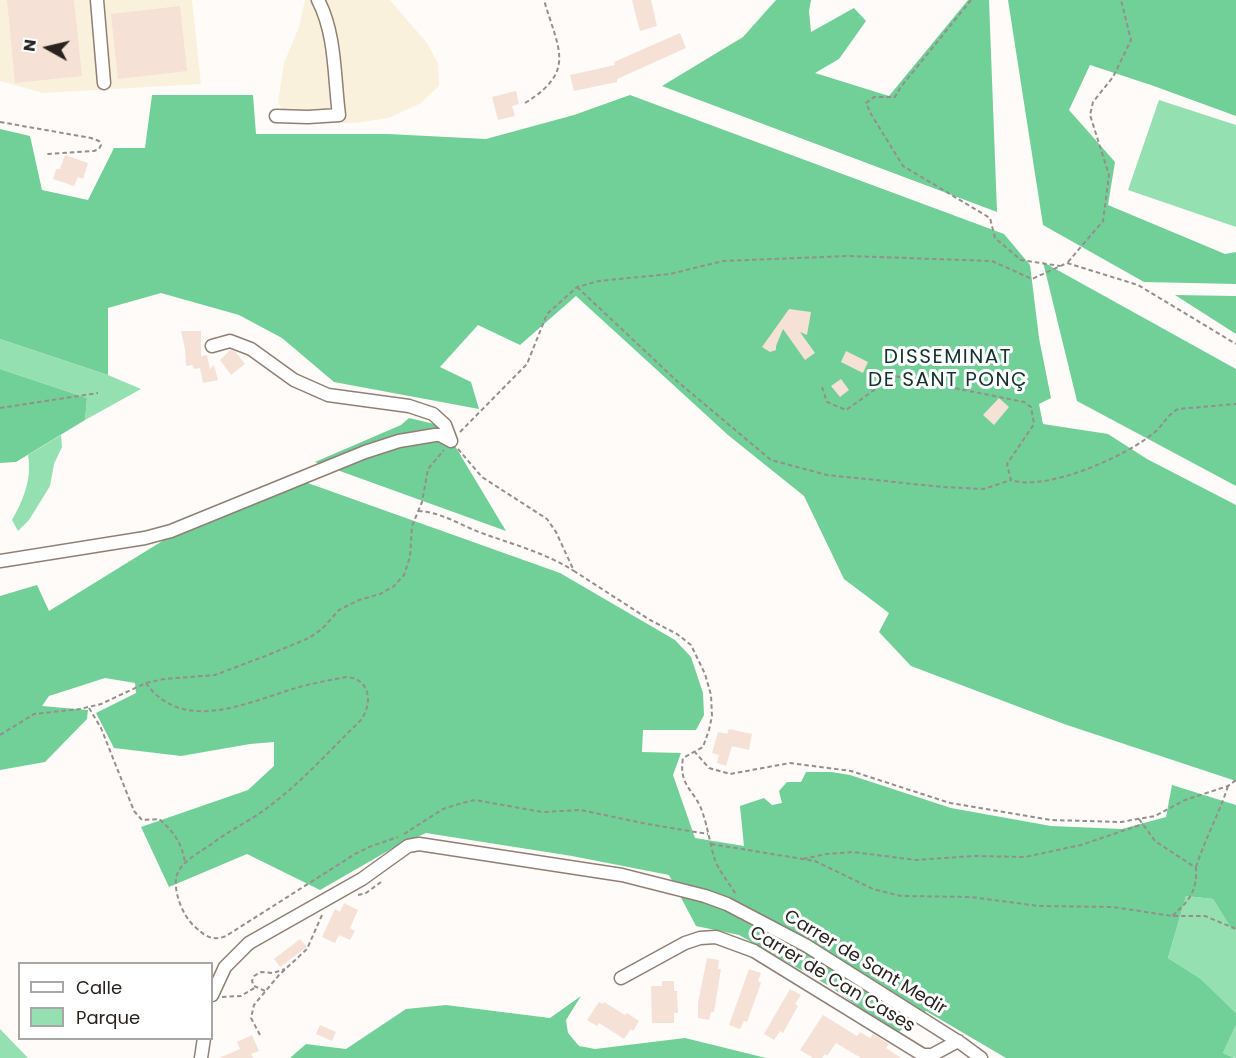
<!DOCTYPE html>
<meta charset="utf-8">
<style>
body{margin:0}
#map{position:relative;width:1236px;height:1058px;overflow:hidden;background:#fffbf8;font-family:Poppins,sans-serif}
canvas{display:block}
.legend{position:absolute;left:18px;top:962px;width:195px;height:78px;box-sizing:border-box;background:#fff;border:2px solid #a9a7a5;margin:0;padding:8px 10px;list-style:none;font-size:18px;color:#29221d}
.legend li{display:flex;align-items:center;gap:12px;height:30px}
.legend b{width:30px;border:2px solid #a9a7a5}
.north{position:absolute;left:18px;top:18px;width:60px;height:60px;-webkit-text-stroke:4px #fff;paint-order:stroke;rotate:278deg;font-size:16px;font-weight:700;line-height:24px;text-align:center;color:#29221d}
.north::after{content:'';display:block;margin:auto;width:21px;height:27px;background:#29221d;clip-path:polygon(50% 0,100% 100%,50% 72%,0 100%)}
</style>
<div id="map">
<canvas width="1236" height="1058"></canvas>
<ul class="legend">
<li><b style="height:8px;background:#fff"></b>Calle</li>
<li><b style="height:16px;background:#95e0b1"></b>Parque</li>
</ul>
<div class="north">N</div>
</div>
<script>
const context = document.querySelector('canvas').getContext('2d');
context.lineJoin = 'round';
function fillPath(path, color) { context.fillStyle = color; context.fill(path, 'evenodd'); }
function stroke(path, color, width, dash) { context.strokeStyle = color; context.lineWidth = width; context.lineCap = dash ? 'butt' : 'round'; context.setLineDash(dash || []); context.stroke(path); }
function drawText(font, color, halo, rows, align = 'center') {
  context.font = font + ' Poppins,sans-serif'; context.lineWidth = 6; context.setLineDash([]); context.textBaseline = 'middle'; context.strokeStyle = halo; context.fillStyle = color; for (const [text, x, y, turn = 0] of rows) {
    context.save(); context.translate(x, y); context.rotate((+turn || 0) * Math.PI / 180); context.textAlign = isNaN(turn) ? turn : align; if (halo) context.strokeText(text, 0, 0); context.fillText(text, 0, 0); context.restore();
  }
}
fillPath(new Path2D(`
 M 0,0 L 192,0 L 201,84 L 43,93 L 0,81 Z
 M 305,0 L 390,0 L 427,43 L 438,63 L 439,86 L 421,103 L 389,118 L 356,123 L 323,123 L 286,118 L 278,102 L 284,63 L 299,27 Z`), '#faf1dc');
fillPath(new Path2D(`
 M 1159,100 L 1236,125 L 1236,227 L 1128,190 Z
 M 0,339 L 108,375 L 141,389 L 85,420 L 87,398 L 0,369 Z
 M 61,435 L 62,447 L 54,464 L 50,486 L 29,520 L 18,531 L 12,520 C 24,499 32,478 28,455 Z
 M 1186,896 L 1213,899 L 1232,930 L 1236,927 L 1236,1013 L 1201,979 L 1168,958 Z
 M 1236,1025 L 1236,1058 L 1223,1053 Z
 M 0,1029 L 28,1058 L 0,1058 Z`), '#95e0b1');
fillPath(new Path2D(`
 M 776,0 L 811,0 L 809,11 L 811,32 L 854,8 L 866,21 L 839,59 L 815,73 L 889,96 L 968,0 L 989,0 L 997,212 L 662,86 L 743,37 Z
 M 1008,0 L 1236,0 L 1236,116 L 1151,85 L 1090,65 L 1069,110 L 1115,162 L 1108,205 L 1225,254 L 1236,252 L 1236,284 L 1144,282 L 1043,225 Z
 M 152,95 L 253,95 L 256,134 L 388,134 L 486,139 L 574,115 L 630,95 L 1004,234 L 1030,265 L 1039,338 L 1051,398 L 1039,404 L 1043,424 L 1108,434 L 1147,459 L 1236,505 L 1236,781 L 1064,724 L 911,666 L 879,632 L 889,613 L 844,579 L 804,496 L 728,435 L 576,296 L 520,345 L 478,325 L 440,367 L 471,382 L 479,409 L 334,382 L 282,338 L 239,315 L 161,293 L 108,308 L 108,375 L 0,339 L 0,129 L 30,136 L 42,190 L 88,200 L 114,148 L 145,148 Z
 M 1043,262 L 1236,369 L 1236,486 L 1077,401 Z
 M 1175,295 L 1236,296 L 1236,334 Z
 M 0,369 L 87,398 L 85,420 L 16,462 L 0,463 Z
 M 409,418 L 443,426 L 506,531 L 315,462 L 401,425 Z
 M 305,482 L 560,573 L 675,640 L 691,657 L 703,693 L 704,715 L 696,730 L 643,730 L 642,752 L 681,753 L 673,775 L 695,838 L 744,846 L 740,806 L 764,798 L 772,805 L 782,803 L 779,791 L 787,782 L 801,782 L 806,772 L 831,772 L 850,775 L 951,808 L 1051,826 L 1122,829 L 1166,817 L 1172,785 L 1236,805 L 1236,927 L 1232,930 L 1213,899 L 1186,896 L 1168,958 L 1201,979 L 1236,1013 L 1236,1025 L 1223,1053 L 1235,1058 L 1006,1058 L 926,1011 L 896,1034 L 831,987 L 739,935 L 696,926 L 669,875 L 572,856 L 426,833 L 393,848 L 320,890 L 247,854 L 169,887 L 141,827 L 248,790 L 274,766 L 274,742 L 250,744 L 181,756 L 114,748 L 96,713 L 136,693 L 135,683 L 105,678 L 49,696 L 42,706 L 88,710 L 87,719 L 45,762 L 0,770 L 0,596 L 37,585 L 49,611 L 164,540 Z
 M 581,996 L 566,1020 L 568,1033 L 579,1046 L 595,1049 L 685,1038 L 766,1058 L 290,1058 L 306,1044 L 346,1049 L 406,1009 L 446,1005 L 550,1018 Z`), '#70d097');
fillPath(new Path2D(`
 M 7,0 L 74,0 L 82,76 L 15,83 Z
 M 632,0 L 651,0 L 657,26 L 640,31 Z
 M 180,6 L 187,71 L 118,79 L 111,14 Z
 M 680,33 L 686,48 L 617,79 L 617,82 L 574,91 L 570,75 L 615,65 L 614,62 Z
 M 516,91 L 519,104 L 512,106 L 515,116 L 498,120 L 492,97 Z
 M 65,155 L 88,163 L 83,179 L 78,177 L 74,186 L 53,179 L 56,169 L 60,169 Z
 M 789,309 L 811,312 L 807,335 L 800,332 L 815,353 L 805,360 L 783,329 L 776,346 L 776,350 L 770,352 L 762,347 Z
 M 181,331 L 201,331 L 201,356 L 207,355 L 210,369 L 214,365 L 218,380 L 203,383 L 200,368 L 194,369 L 192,365 L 186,366 L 185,349 Z
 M 230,350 L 236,352 L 245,364 L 231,375 L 220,360 Z
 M 846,351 L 868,362 L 863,373 L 841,362 Z
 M 841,379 L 849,390 L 840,397 L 831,386 Z
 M 999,398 L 1009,407 L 994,425 L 983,415 Z
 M 729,729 L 752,734 L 749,750 L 732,746 L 726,766 L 717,763 L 719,755 L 712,753 L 718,732 L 727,734 Z
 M 344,903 L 358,910 L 350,928 L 355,931 L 350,940 L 339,935 L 335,943 L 322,937 L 335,909 L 340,912 Z
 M 300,939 L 307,947 L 280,967 L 274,959 Z
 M 707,958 L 719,960 L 718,969 L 721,969 L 714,1012 L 711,1012 L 709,1020 L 698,1018 L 698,1003 Z
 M 749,969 L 761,973 L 758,981 L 761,983 L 747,1022 L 744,1021 L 740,1029 L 729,1025 Z
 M 662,981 L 674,981 L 674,991 L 677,991 L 678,1013 L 674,1013 L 674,1023 L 652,1023 L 651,986 L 662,986 Z
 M 790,989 L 801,995 L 795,1004 L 798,1006 L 783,1033 L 780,1031 L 774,1040 L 764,1034 Z
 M 599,1002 L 603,1004 L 604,1002 L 625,1015 L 627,1013 L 639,1021 L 633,1031 L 631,1029 L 624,1039 L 599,1023 L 597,1026 L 587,1020 Z
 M 823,1015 L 857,1036 L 860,1032 L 870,1038 L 873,1034 L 889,1044 L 886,1048 L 901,1058 L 861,1058 L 836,1043 L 827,1056 L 825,1054 L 822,1058 L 813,1058 L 800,1050 Z
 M 320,1025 L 336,1032 L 332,1041 L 316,1034 Z
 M 252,1035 L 259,1051 L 251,1054 L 253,1058 L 219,1058 L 240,1049 L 237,1042 Z`), '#f5e1d5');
const minor = new Path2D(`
 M 97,0 L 104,83
 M 276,116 L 308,117 L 339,115 C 334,77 336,34 318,0
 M 212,346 L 230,341 L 251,349 L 294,380 L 328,395 L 409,406 L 433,414 L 445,425 L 451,441
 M 0,561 L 145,538 L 171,531 L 365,452 L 399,441 L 435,435 L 440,435 L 451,441
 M 621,978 L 685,943 L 700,938 L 716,937 L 754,951 L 923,1055 L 932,1055 L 958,1041
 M 212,995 L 225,967 L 249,943 L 362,879 L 408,846 L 419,844 L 622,875 L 705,896 L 727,904 L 807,946 L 962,1044 L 981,1058
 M 201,1058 L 204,1038`);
stroke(minor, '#917f74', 15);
stroke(new Path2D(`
 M 971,0 L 900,88 L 895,97 L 874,97 L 866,103 L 871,114 L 903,166 L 990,218 L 995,238 L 1021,260 L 1060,266
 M 525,103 C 577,71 558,49 544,0
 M 0,122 L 91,138 L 99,141 L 101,145 L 99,149 L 94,151 L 46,154
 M 1068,262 L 1103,221 L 1109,175 L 1090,115 L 1093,102 L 1113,77 L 1131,40 L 1121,0
 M 577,287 L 678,382 L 771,460 L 827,475 L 943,487 L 984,489 L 1011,480
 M 822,387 L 827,402 L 846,410 L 894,376 L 1024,402 L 1031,407 L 1034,424 L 1007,464 L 1011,480 C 1046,492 1128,456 1156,431 C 1164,424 1167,415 1178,409 L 1236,404
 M 0,408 L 98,393
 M 460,432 L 527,364 L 547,314 L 577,287 L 599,281 L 670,274 L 723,261 L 848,256 L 992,261 L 1032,279 L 1067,263 L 1138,285 L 1236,344
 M 458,449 L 482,477 L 547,519 L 556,532 L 574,571 L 650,620 L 677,634 L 691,645 L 705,674 L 711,695 L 712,716 L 709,730 L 703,747 L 683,758 C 678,787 696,790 703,814 C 708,828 710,845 715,860 C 720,873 730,884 737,896
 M 418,511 C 441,512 458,524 479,532 C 511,544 544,552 574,571
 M 146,683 C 183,735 248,702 296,688 C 313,683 330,680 347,677 C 371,679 373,705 360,721 C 330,750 301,783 267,808 C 250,821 230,830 213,843 C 202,851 185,859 178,872 C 171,887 182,915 194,926 C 204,935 212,942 226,936 L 355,854 L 369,847 L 398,837
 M 89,708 L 101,728 L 134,811 L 142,820 L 159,819 C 174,832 182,843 185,863
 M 0,735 L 34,714 L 80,709 L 101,704 L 146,683 L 164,679 L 215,675 L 268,655 L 309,638 L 322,629 L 339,610 L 359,600 L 380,594 L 394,586 L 404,575 L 410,557 L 412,526 L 422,502 L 428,469 L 444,450
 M 694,751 L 709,768 L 730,774 L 790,763 L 851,771 L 950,803 L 1051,820 L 1121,822 L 1155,816 L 1185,800 L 1228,786 L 1236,780
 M 1139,819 L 1155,841 L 1196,868 C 1197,892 1189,901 1172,916
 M 404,834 L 443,809 L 462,803 L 475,800 L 542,812 L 581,810 L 647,824 L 708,834
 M 711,844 L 815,861 L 873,889 L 901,896 L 971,897 L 1039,906 L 1113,907 L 1172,916 L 1205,916 L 1236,929
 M 803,859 L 826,854 L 853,852 L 916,860 L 975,856 L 1025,857 L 1081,845 L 1143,824
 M 1196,867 C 1205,839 1219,814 1228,786
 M 358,895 L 366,893 L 381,882
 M 265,991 L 254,986 L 252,981 L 254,976 L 261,972 L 273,973 L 285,969
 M 222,997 L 241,996 L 256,987
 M 260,1035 L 251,1018 L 254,1005 L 279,975 L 307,949 L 322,915`), '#958f8b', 2, [4.5, 3]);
stroke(minor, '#fff', 12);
drawText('18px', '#29221d', '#fff', [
 ["Carrer de Sant Medir",865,963,31],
 ["Carrer de Can Cases",832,980,31]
]);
context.letterSpacing = '1.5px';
drawText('20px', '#13332d', '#fff', [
 ["DISSEMINAT",948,358],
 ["DE SANT PONÇ",948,381]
]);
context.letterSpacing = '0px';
</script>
